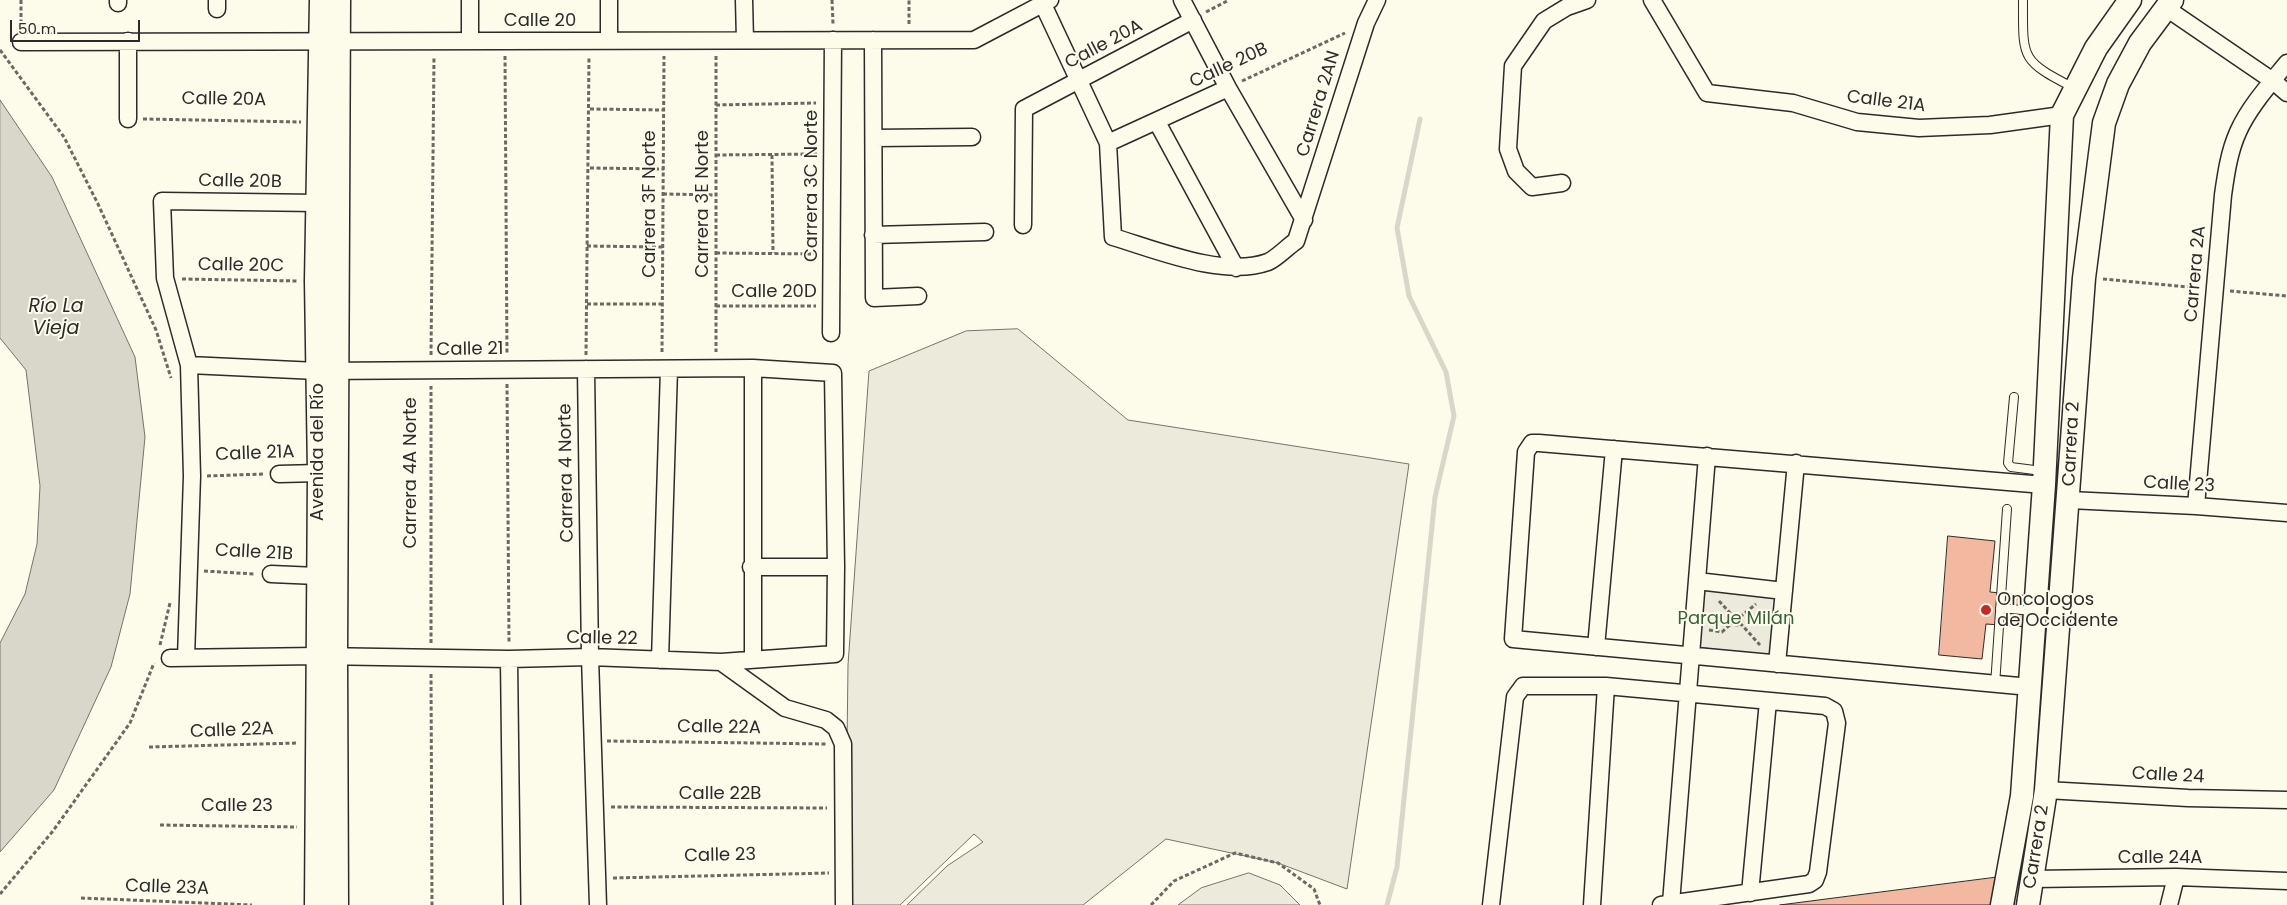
<!DOCTYPE html>
<meta charset="utf-8">
<style>
body{margin:0}
#map{position:relative;width:2287px;height:905px;overflow:hidden;background:#fdfbea;font-family:Poppins,sans-serif}
canvas{display:block}
.scale{position:absolute;left:10px;top:20px;width:130px;height:22px;box-sizing:border-box;border:2px solid #2b2b2b;border-top:0;padding-left:6px;font-size:15px;line-height:18px;white-space:nowrap;color:#2b2b2b;-webkit-text-stroke:4px #fdfbea;paint-order:stroke}
</style>
<div id="map">
<canvas width="2287" height="905"></canvas>
<div class="scale">50 m</div>
</div>
<script>
const context = document.querySelector('canvas').getContext('2d');
context.lineJoin = 'round';
function fillPath(path, color) { context.fillStyle = color; context.fill(path, 'evenodd'); }
function stroke(path, color, width, dash) { context.strokeStyle = color; context.lineWidth = width; context.lineCap = dash ? 'butt' : 'round'; context.setLineDash(dash || []); context.stroke(path); }
function drawText(font, color, halo, rows, align = 'center') {
  context.font = font + ' Poppins,sans-serif'; context.lineWidth = 4; context.setLineDash([]); context.textBaseline = 'middle'; context.strokeStyle = halo; context.fillStyle = color; for (const [text, x, y, turn = 0] of rows) {
    context.save(); context.translate(x, y); context.rotate((+turn || 0) * Math.PI / 180); context.textAlign = isNaN(turn) ? turn : align; if (halo) context.strokeText(text, 0, 0); context.fillText(text, 0, 0); context.restore();
  }
}
const green = new Path2D(`
 M 1018,329 L 1128,420 L 1409,464 L 1347,889 L 1278,863 L 1166,839 L 1083,905 L 907,905 L 947,866 L 983,842 L 974,834 L 900,905 L 845,905 L 848,665 L 869,371 L 966,331 Z
 M 1702,582 L 1778,590 L 1771,657 L 1698,647 Z
 M 1249,873 L 1280,885 L 1300,905 L 1178,905 L 1201,888 Z`);
fillPath(green, '#ecebdb');
stroke(green, '#74746e', 1);
const water = new Path2D(`
 M 0,100 L 52,177 L 135,357 L 145,437 L 130,594 L 111,667 L 54,790 L 0,852 L 0,643 L 25,594 L 37,544 L 40,486 L 26,370 L 0,338 Z`);
fillPath(water, '#d8d7c9');
stroke(water, '#74746e', 1);
stroke(new Path2D(`
 M 1387,905 L 1397,867 L 1435,497 L 1454,416 L 1446,372 L 1409,296 L 1397,228 L 1420,119`), '#d8d7c9', 5);
const building = new Path2D(`
 M 1948,536 L 1995,541 L 1990,592 L 2030,596 L 2028,627 L 1986,624 L 1982,659 L 1939,655 Z
 M 2000,877 L 1993,905 L 1780,905 Z`);
fillPath(building, '#f2b8a0');
stroke(building, '#2b2b2b', 1);
const lane = new Path2D(`
 M 2023,0 C 2023,59 2020,60 2074,88
 M 2014,397 L 2008,463 L 2011,467 L 2042,471
 M 2000,608 L 2033,611
 M 1995,685 L 2007,509`);
const street = new Path2D(`
 M 609,0 L 609,41
 M 744,0 L 745,40
 M 1041,0 L 1108,143 L 1113,237 C 1157,250 1223,278 1268,262 C 1277,258 1287,247 1296,241 L 1366,23 L 1377,0
 M 1182,0 L 1228,88 L 1304,220
 M 1652,0 L 1707,93 L 1793,103 L 1857,122 L 1919,128 L 1990,125 L 2062,115
 M 118,3 L 118,0
 M 2166,8 L 2273,81 L 2287,93
 M 217,9 L 217,0
 M 873,40 L 874,298 L 918,296
 M 128,41 L 128,119
 M 470,41 L 470,0
 M 21,42 L 974,40 L 1050,0
 M 1157,122 L 1236,268
 M 874,138 L 972,137
 M 1108,143 L 1228,88
 M 1562,183 L 1532,187 L 1516,171 L 1508,149 L 1513,66 L 1544,21 L 1567,7 L 1587,0
 M 1023,225 L 1024,109 L 1193,20
 M 873,235 L 985,232
 M 831,333 L 833,40
 M 189,365 L 317,371 L 753,368 L 833,373 L 836,567
 M 586,369 L 590,657 L 598,905
 M 279,474 L 319,473
 M 2069,500 L 2196,506 L 2287,513
 M 2196,506 L 2223,195 C 2226,174 2229,152 2238,132 C 2249,107 2270,84 2287,63
 M 271,574 L 317,576
 M 1697,581 L 1784,591
 M 1596,647 L 1614,449
 M 170,658 L 317,656 L 509,659 L 590,657 L 721,662 L 785,708 L 826,720 L 836,728 L 843,744 L 844,905
 M 186,658 L 192,476 L 189,365 L 165,278 L 162,201 L 318,203
 M 753,658 L 753,368
 M 509,659 L 512,905
 M 660,660 L 669,369
 M 721,662 L 835,654 L 836,567 L 751,567
 M 1777,664 L 1796,463
 M 2030,687 L 1513,639 L 1526,452 L 1532,443 L 1539,443 L 2044,485
 M 2046,790 L 2188,798 L 2287,800
 M 2032,879 L 2176,877 L 2287,881
 M 1750,893 L 1768,701
 M 1671,903 L 1707,456
 M 1491,905 L 1515,697 L 1523,686 L 1606,686 L 1825,706 L 1834,711 L 1837,723 L 1818,872 L 1815,880 L 1809,884 L 1661,905
 M 1592,905 L 1606,686
 M 2169,905 L 2176,877`);
const secondary = new Path2D(`
 M 316,905 L 319,473 L 316,281 L 321,0
 M 337,905 L 336,656 L 339,0
 M 2002,905 L 2022,796 L 2044,485 L 2062,115 L 2096,48 L 2130,0
 M 2028,905 L 2046,790 L 2084,278 L 2104,123 L 2118,84 L 2140,43 L 2172,0`);
stroke(lane, '#2b2b2b', 10);
stroke(street, '#2b2b2b', 19);
stroke(secondary, '#2b2b2b', 25);
stroke(new Path2D(`
 M 21,0 L 21,27
 M 832,0 L 833,24
 M 1206,12 L 1229,0
 M 909,24 L 909,0
 M 0,50 L 64,137 L 98,204 L 156,330 L 171,378
 M 505,56 L 507,355
 M 716,56 L 716,352
 M 1242,81 L 1345,33
 M 716,105 L 816,103
 M 590,109 L 664,110
 M 143,119 L 301,122
 M 716,155 L 817,154
 M 772,155 L 773,253
 M 590,168 L 664,169
 M 663,194 L 716,195
 M 587,246 L 663,247
 M 716,253 L 816,254
 M 182,279 L 298,281
 M 2103,279 L 2199,288
 M 2230,291 L 2287,296
 M 587,304 L 663,304
 M 716,306 L 816,306
 M 662,352 L 664,56
 M 431,355 L 434,56
 M 586,355 L 589,56
 M 507,384 L 509,643
 M 207,476 L 263,474
 M 204,571 L 255,574
 M 1719,601 L 1733,616
 M1731 620a5 5 0 1 1 10 0a5 5 0 1 1-10 0Z
 M 1740,617 L 1756,604
 M 1740,623 L 1760,645
 M 1709,630 L 1722,632 L 1733,622
 M 431,643 L 431,386
 M 160,645 L 170,603
 M 431,674 L 432,905
 M 607,741 L 826,744
 M 149,747 L 298,743
 M 611,807 L 827,808
 M 160,825 L 297,827
 M 613,878 L 829,873
 M 0,894 L 53,831 L 130,723 L 154,663
 M 81,898 L 252,905
 M 1151,905 L 1174,881 L 1235,853 L 1278,863 L 1314,889 L 1320,905`), '#6a6964', 3, [4, 2.5]);
stroke(lane, '#fdfbea', 8);
stroke(street, '#fdfbea', 16);
stroke(secondary, '#fdfbea', 22);
for (const [x, y, r, color] of [
 [1986,610,6,"#c62828"]
]) { const dot = new Path2D(); dot.arc(x, y, r, 0, 2 * Math.PI); context.fillStyle = color; context.fill(dot); stroke(dot, '#fdfbea', 2); }
drawText('18px', '#2b2b2b', '#fdfbea', [
 ["Calle 20",540,21],
 ["Calle 20A",1104,45,-28],
 ["Calle 20B",1229,66,-25],
 ["Calle 20A",224,100,1],
 ["Calle 21A",1886,102,7],
 ["Carrera 2AN",1319,104,-73],
 ["Calle 20B",240,182,1],
 ["Carrera 3C Norte",812,186,-90],
 ["Carrera 3F Norte",650,204,-90],
 ["Carrera 3E Norte",703,204,-90],
 ["Calle 20C",241,266,1],
 ["Carrera 2A",2196,274,-85],
 ["Calle 20D",774,292],
 ["Calle 21",470,350,-1],
 ["Carrera 2",2072,444,-87],
 ["Avenida del Río",318,452,-90],
 ["Calle 21A",255,454,-2],
 ["Carrera 4A Norte",411,473,-90],
 ["Carrera 4 Norte",567,473,-91],
 ["Calle 23",2179,485,3],
 ["Calle 21B",254,553,3],
 ["Calle 22",602,639,1],
 ["Calle 22A",719,728,1],
 ["Calle 22A",232,731,-2],
 ["Calle 24",2168,776,3],
 ["Calle 22B",720,794],
 ["Calle 23",237,806],
 ["Carrera 2",2037,847,-81],
 ["Calle 23",720,856,-1],
 ["Calle 24A",2160,858],
 ["Calle 23A",167,888,2]
]);
drawText('18px', '#2b2b2b', '#fdfbea', [
 ["Oncologos",1997,600],
 ["de Occidente",1997,621]
], 'left');
drawText('18px', '#34623c', '#fdfbea', [
 ["Parque Milán",1736,619]
]);
drawText('italic 19px', '#2b2b2b', '#fdfbea', [
 ["Río La",56,307],
 ["Vieja",56,329]
]);
</script>
